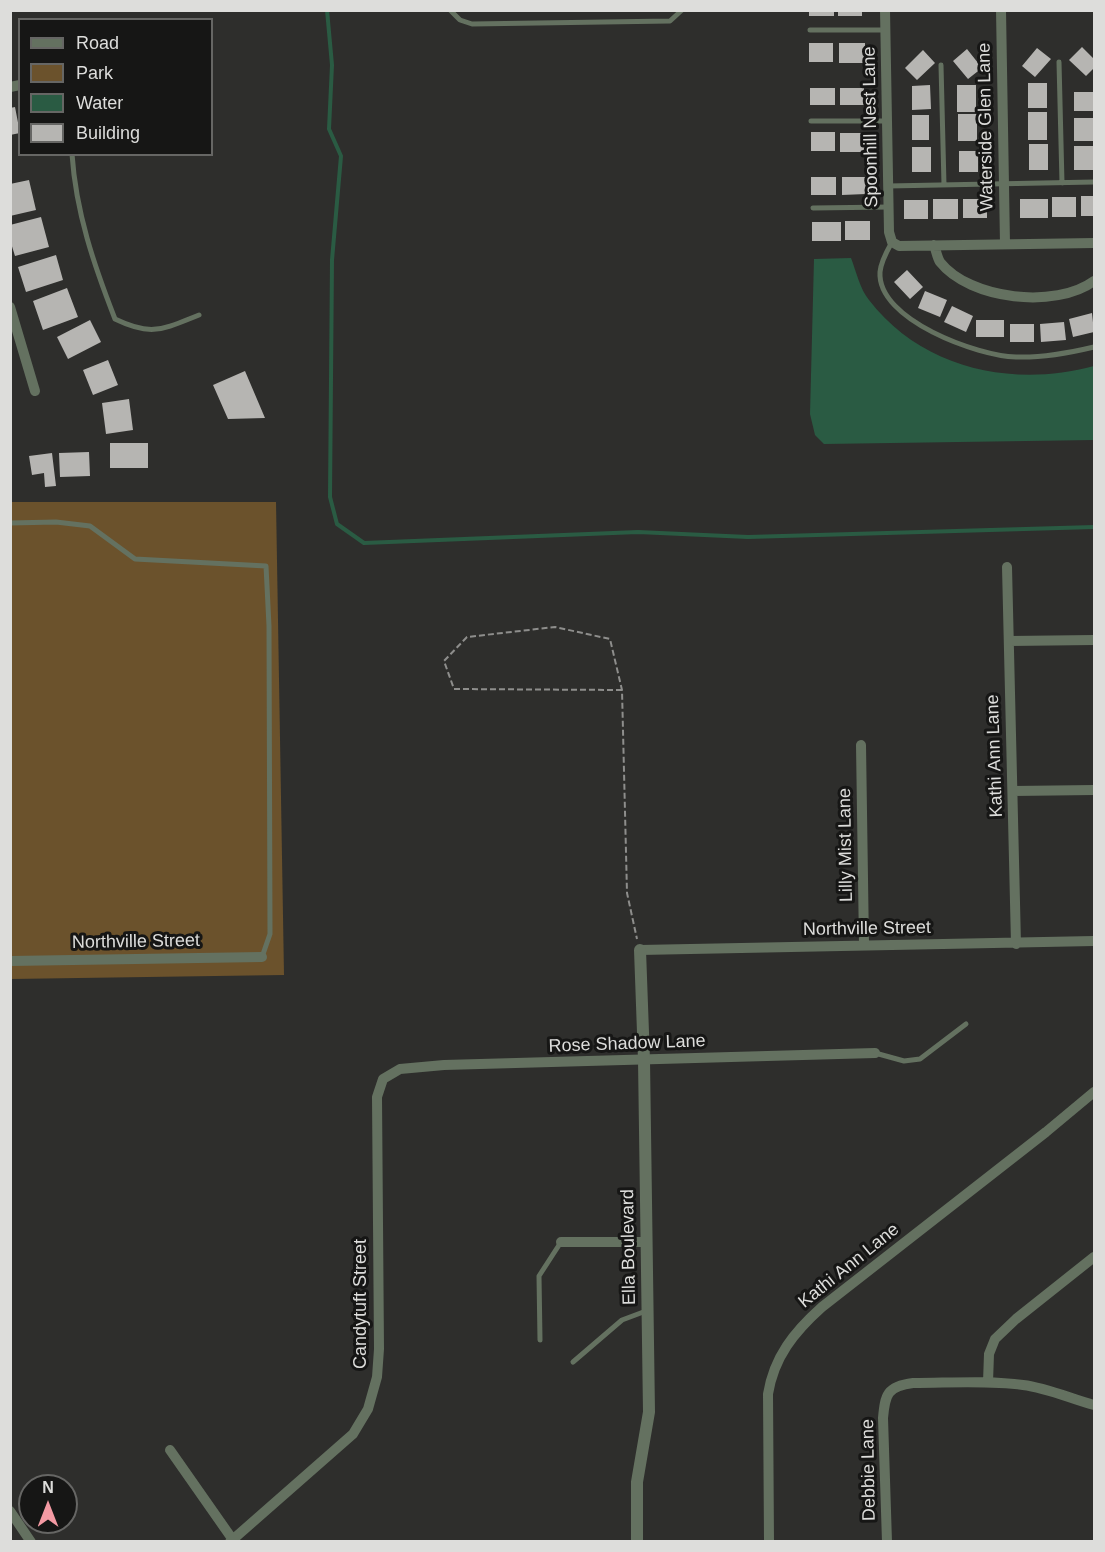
<!DOCTYPE html>
<style>
body{margin:0}
#map{position:relative;width:1105px;height:1552px;overflow:hidden;background:#2e2e2c;font-family:Arial,sans-serif}
canvas{display:block}
.frame{position:absolute;inset:0;border:12px solid #dddddb;pointer-events:none}
.legend{position:absolute;left:18px;top:18px;width:195px;height:138px;box-sizing:border-box;background:#161615;border:2px solid #666664;margin:0;padding:8px 10px;list-style:none;font-size:18px;color:#dddddb}
.legend li{display:flex;align-items:center;gap:12px;height:30px}
.legend b{width:30px;border:2px solid #666664}
.north{position:absolute;left:18px;top:1474px;width:60px;height:60px;box-sizing:border-box;background:#161615;border:2px solid #666664;border-radius:50%;rotate:0deg;font-size:16px;font-weight:700;line-height:24px;text-align:center;color:#dddddb}
.north::after{content:'';display:block;margin:auto;width:21px;height:27px;background:#f49aa3;clip-path:polygon(50% 0,100% 100%,50% 72%,0 100%)}
</style>
<div id="map">
<canvas width="1105" height="1552"></canvas>
<div class="frame"></div>
<ul class="legend">
<li><b style="height:8px;background:#647160"></b>Road</li>
<li><b style="height:16px;background:#6b522c"></b>Park</li>
<li><b style="height:16px;background:#2a5b43"></b>Water</li>
<li><b style="height:16px;background:#b6b5b2"></b>Building</li>
</ul>
<div class="north">N</div>
</div>
<script>
const context = document.querySelector('canvas').getContext('2d');
context.lineJoin = 'round';
function fillPath(path, color) { context.fillStyle = color; context.fill(path, 'evenodd'); }
function stroke(path, color, width, dash) { context.strokeStyle = color; context.lineWidth = width; context.lineCap = dash ? 'butt' : 'round'; context.setLineDash(dash || []); context.stroke(path); }
function drawText(font, color, halo, rows, align = 'center') {
  context.font = font + ' Arial,sans-serif'; context.lineWidth = 6; context.setLineDash([]); context.textBaseline = 'middle'; context.strokeStyle = halo; context.fillStyle = color; for (const [text, x, y, turn = 0] of rows) {
    context.save(); context.translate(x, y); context.rotate((+turn || 0) * Math.PI / 180); context.textAlign = isNaN(turn) ? turn : align; if (halo) context.strokeText(text, 0, 0); context.fillText(text, 0, 0); context.restore();
  }
}
fillPath(new Path2D(`
 M 11,502 L 276,502 L 284,975 L 11,979 Z`), '#6b522c');
fillPath(new Path2D(`
 M 851,258 C 856,271 860,289 869,300 C 922,369 1013,388 1094,366 L 1094,440 L 824,444 L 815,435 L 810,414 L 814,259 Z`), '#2a5b43');
stroke(new Path2D(`
 M 327,10 L 332,65 L 329,129 L 341,156 L 332,260 L 330,497 L 337,524 L 364,543 L 638,532 L 748,537 L 1094,527`), '#2a5b43', 4);
fillPath(new Path2D(`
 M 809,10 L 834,10 L 834,16 L 809,16 Z
 M 838,10 L 862,10 L 862,16 L 838,16 Z
 M 809,43 L 833,43 L 833,62 L 809,62 Z
 M 839,43 L 865,43 L 865,63 L 839,63 Z
 M 1082,47 L 1094,59 L 1094,68 L 1086,76 L 1069,60 Z
 M 1037,48 L 1051,59 L 1035,77 L 1022,66 Z
 M 967,49 L 982,68 L 968,79 L 953,61 Z
 M 923,50 L 935,63 L 917,80 L 905,68 Z
 M 1028,83 L 1047,83 L 1047,108 L 1028,108 Z
 M 930,85 L 931,109 L 912,110 L 912,86 Z
 M 957,85 L 976,85 L 976,112 L 957,112 Z
 M 810,88 L 835,88 L 835,105 L 810,105 Z
 M 840,88 L 864,88 L 864,105 L 840,105 Z
 M 1074,92 L 1094,92 L 1094,111 L 1074,111 Z
 M 15,107 L 20,133 L 10,135 L 10,108 Z
 M 1028,112 L 1047,112 L 1047,140 L 1028,140 Z
 M 958,114 L 977,114 L 977,141 L 958,141 Z
 M 912,115 L 929,115 L 929,140 L 912,140 Z
 M 1074,118 L 1094,118 L 1094,141 L 1074,141 Z
 M 811,132 L 835,132 L 835,151 L 811,151 Z
 M 840,133 L 866,133 L 866,152 L 840,152 Z
 M 1029,144 L 1048,144 L 1048,170 L 1029,170 Z
 M 1074,146 L 1094,146 L 1094,170 L 1074,170 Z
 M 912,147 L 931,147 L 931,172 L 912,172 Z
 M 959,151 L 978,151 L 978,172 L 959,172 Z
 M 811,177 L 836,177 L 836,195 L 811,195 Z
 M 842,177 L 865,177 L 866,194 L 842,195 Z
 M 29,180 L 36,210 L 10,216 L 10,184 Z
 M 1081,196 L 1094,196 L 1094,216 L 1081,216 Z
 M 1052,197 L 1076,197 L 1076,217 L 1052,217 Z
 M 933,199 L 958,199 L 958,219 L 933,219 Z
 M 963,199 L 987,199 L 987,218 L 963,218 Z
 M 1020,199 L 1048,199 L 1048,218 L 1020,218 Z
 M 904,200 L 928,200 L 928,219 L 904,219 Z
 M 41,217 L 49,247 L 15,256 L 10,240 L 10,225 Z
 M 845,221 L 870,221 L 870,240 L 845,240 Z
 M 812,222 L 841,222 L 841,241 L 812,241 Z
 M 56,255 L 63,280 L 26,292 L 18,267 Z
 M 907,270 L 923,287 L 910,299 L 894,282 Z
 M 67,288 L 78,317 L 43,330 L 33,301 Z
 M 925,291 L 947,300 L 940,317 L 918,308 Z
 M 952,306 L 973,316 L 966,332 L 944,322 Z
 M 1092,313 L 1094,332 L 1073,337 L 1069,319 Z
 M 90,320 L 101,342 L 68,359 L 57,337 Z
 M 976,320 L 1004,320 L 1004,337 L 976,337 Z
 M 1064,322 L 1066,340 L 1041,342 L 1040,324 Z
 M 1010,324 L 1034,324 L 1034,342 L 1010,342 Z
 M 108,360 L 118,385 L 93,395 L 83,370 Z
 M 245,371 L 265,418 L 228,419 L 213,385 Z
 M 129,399 L 133,430 L 106,434 L 102,403 Z
 M 110,443 L 148,443 L 148,468 L 110,468 Z
 M 89,452 L 90,476 L 60,477 L 59,453 Z
 M 52,453 L 56,486 L 45,487 L 44,473 L 32,475 L 29,456 Z`), '#b6b5b2');
stroke(new Path2D(`
 M 622,690 L 454,689 L 444,661 L 467,637 L 555,627 L 610,639 L 622,690 L 627,893 L 637,939`), '#8e8e8c', 2, [6, 3]);
stroke(new Path2D(`
 M 450,10 L 460,20 L 472,24 L 670,21 L 682,10
 M 810,30 L 886,30
 M 1059,62 L 1062,183
 M 941,65 L 944,185
 M 811,121 L 887,121
 M 72,154 C 76,213 94,265 115,319 C 152,337 163,329 199,315
 M 888,186 L 1094,182
 M 813,208 L 889,207
 M 892,242 C 887,251 881,261 880,272 C 877,320 978,356 1016,357 C 1043,358 1069,353 1094,347
 M 10,523 L 56,522 L 90,526 L 135,559 L 266,566 L 269,626 L 270,934 L 262,957
 M 875,1053 L 904,1061 L 920,1059 L 966,1024
 M 540,1340 L 539,1276 L 561,1242
 M 573,1362 L 622,1320 L 646,1311`), '#647160', 5);
stroke(new Path2D(`
 M 885,10 L 889,232 L 892,242 L 899,246 L 1094,243
 M 1001,10 L 1005,244
 M 10,87 L 20,85
 M 934,245 C 936,250 937,257 940,262 C 970,300 1056,309 1094,281
 M 10,307 L 35,391
 M 1007,567 L 1016,944
 M 1009,641 L 1094,640
 M 861,745 L 864,945
 M 1013,791 L 1094,790
 M 640,950 L 1094,941
 M 10,961 L 262,957
 M 561,1242 L 647,1242
 M 988,1382 L 989,1354 L 995,1339 L 1016,1319 L 1094,1257
 M 170,1450 L 233,1540
 M 10,1511 L 31,1542
 M 230,1542 L 353,1434 L 368,1409 L 377,1377 L 379,1349 L 377,1097 L 383,1079 L 400,1069 L 444,1065 L 875,1053
 M 769,1542 L 768,1394 C 774,1357 794,1332 822,1307 L 1046,1132 L 1094,1092
 M 887,1542 L 883,1418 C 885,1395 887,1386 913,1383 C 949,1383 987,1380 1023,1385 C 1048,1388 1071,1399 1094,1405`), '#647160', 10);
stroke(new Path2D(`
 M 637,1542 L 637,1482 L 649,1412 L 644,1060 L 640,950`), '#647160', 12);
drawText('18px', '#dddddb', '#161615', [
 ["Spoonhill Nest Lane",871,127,-91],
 ["Waterside Glen Lane",986,127,-91],
 ["Kathi Ann Lane",995,756,-92],
 ["Lilly Mist Lane",846,845,-91],
 ["Northville Street",867,929,-1],
 ["Northville Street",136,942,-1],
 ["Rose Shadow Lane",627,1044,-2],
 ["Ella Boulevard",629,1247,-91],
 ["Kathi Ann Lane",849,1266,-39],
 ["Candytuft Street",361,1304,-90],
 ["Debbie Lane",869,1470,-91]
]);
</script>
